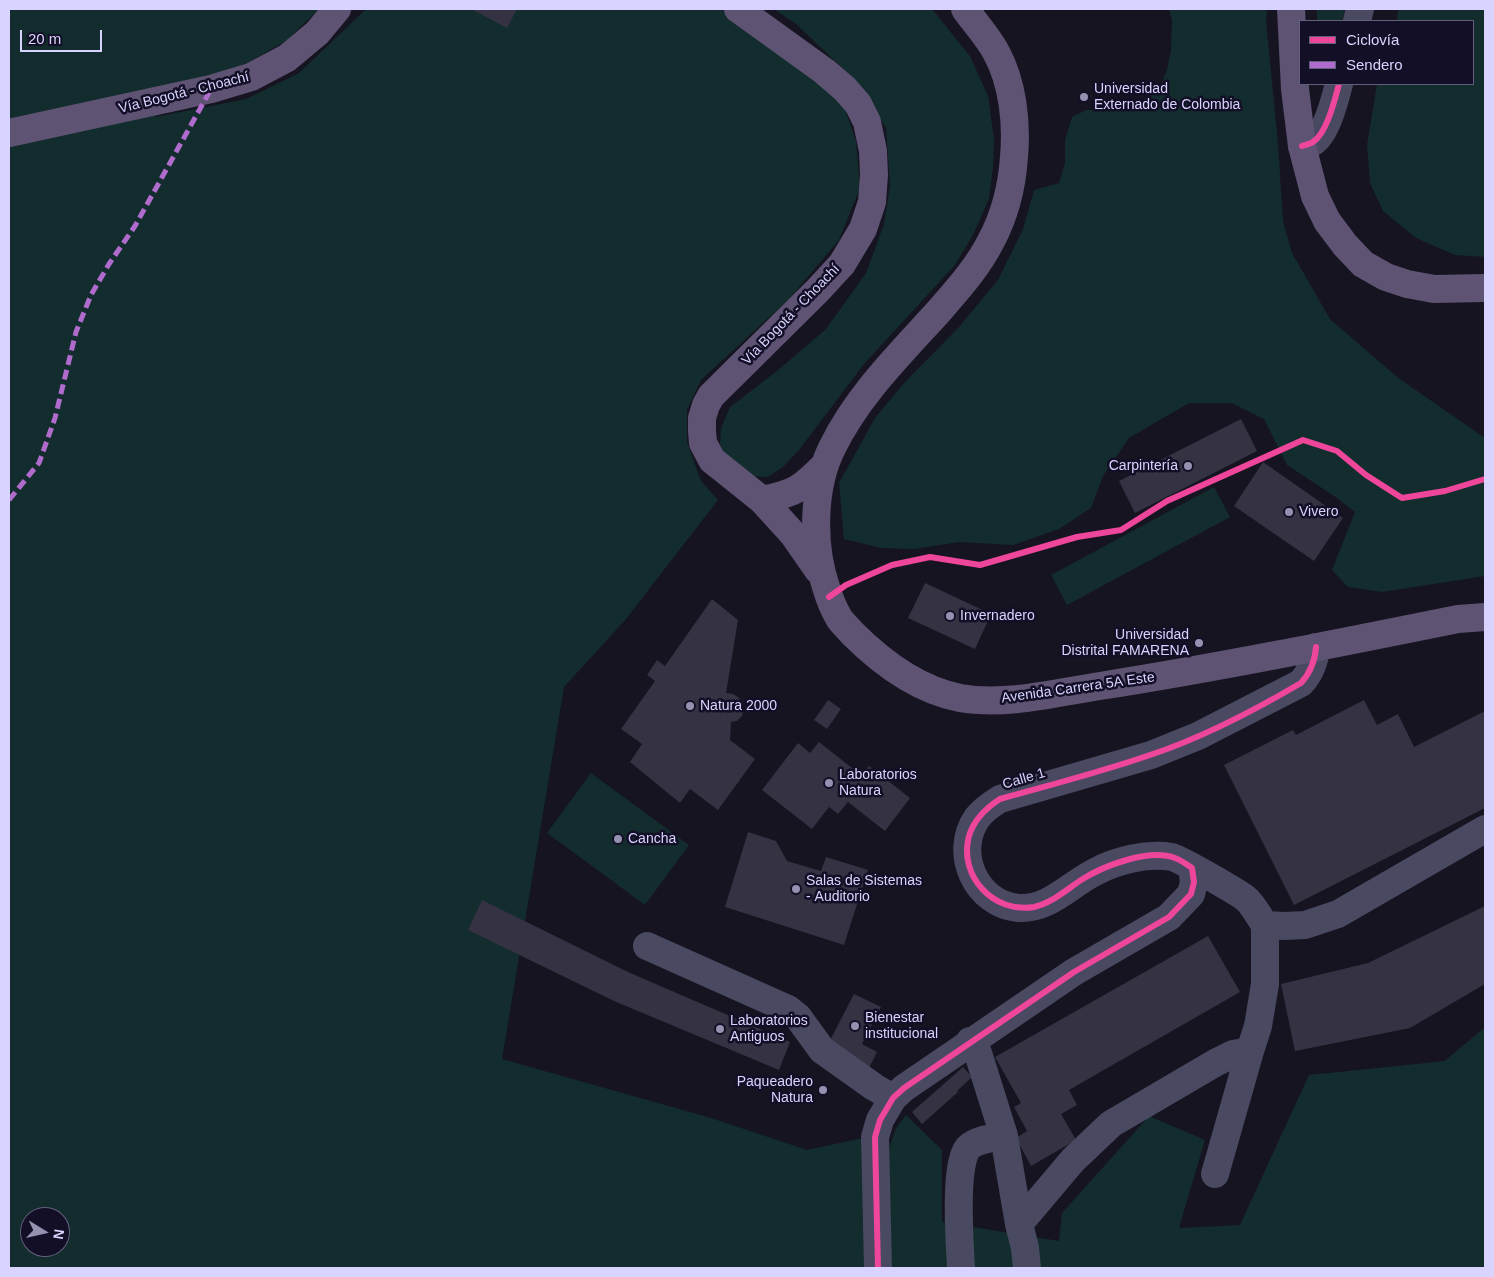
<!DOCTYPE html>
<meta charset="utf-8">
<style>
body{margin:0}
#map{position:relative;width:1494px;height:1277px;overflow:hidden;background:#161421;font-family:Arial,sans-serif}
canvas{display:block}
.frame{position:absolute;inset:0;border:10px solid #d9d4ff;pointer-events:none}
.legend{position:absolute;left:1299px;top:20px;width:175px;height:65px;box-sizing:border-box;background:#130f26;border:1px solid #625e7d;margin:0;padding:6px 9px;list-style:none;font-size:15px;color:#d9d4ff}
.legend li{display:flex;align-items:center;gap:10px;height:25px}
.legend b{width:25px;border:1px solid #625e7d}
.north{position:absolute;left:20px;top:1207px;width:50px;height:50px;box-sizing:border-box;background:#130f26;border:1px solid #625e7d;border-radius:50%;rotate:99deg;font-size:14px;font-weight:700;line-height:20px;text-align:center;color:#d9d4ff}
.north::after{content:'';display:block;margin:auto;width:18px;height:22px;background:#9591b1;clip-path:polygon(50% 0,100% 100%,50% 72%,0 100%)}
.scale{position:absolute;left:20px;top:30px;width:82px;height:22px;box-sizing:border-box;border:2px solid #d9d4ff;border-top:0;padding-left:6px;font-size:15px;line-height:18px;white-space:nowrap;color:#d9d4ff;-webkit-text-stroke:4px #130f26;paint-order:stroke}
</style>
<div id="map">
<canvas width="1494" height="1277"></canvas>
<div class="frame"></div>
<ul class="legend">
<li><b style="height:6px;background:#ed469a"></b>Ciclovía</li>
<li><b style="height:6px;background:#b06ccc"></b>Sendero</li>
</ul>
<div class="north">N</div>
<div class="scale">20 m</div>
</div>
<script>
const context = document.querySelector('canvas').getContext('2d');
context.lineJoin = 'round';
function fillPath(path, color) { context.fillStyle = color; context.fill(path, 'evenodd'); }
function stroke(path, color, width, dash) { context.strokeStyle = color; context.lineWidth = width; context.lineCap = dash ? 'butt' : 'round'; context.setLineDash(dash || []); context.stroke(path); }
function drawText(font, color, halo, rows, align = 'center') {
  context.font = font + ' Arial,sans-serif'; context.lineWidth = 5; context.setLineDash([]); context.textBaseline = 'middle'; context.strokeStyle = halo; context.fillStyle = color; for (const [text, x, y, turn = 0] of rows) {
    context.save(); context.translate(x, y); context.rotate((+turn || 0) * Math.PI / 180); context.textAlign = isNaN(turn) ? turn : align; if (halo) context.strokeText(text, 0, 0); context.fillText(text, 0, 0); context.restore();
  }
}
fillPath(new Path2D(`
 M 9,9 L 319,9 L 286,41 L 233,71 L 170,84 L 155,117 L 246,99 L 299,73 L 366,9 L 721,9 L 841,97 L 856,141 L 860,188 L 839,240 L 789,299 L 701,380 L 687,410 L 687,442 L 701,481 L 718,500 L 626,619 L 564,687 L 502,1059 L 711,1118 L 807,1150 L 863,1138 L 889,1148 L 896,1128 L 906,1115 L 942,1150 L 942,1222 L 1059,1241 L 1062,1213 L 1149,1116 L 1205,1140 L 1179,1228 L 1240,1225 L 1309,1075 L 1445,1061 L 1485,1027 L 1485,1268 L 9,1268 ZM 30,1217 L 60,1217 L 60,1247 L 30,1247 Z
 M 774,9 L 932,9 L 970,56 L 988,96 L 994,139 L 993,168 L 989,199 L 973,235 L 955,265 L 864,364 L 799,450 L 784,466 L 768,477 L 750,476 L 728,463 L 720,444 L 721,428 L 730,407 L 777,371 L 826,329 L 866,273 L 884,224 L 890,186 L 886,128 L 859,84 L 796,24 Z
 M 1169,9 L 1267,9 L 1266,20 L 1278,144 L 1283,221 L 1292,253 L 1330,319 L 1397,377 L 1485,438 L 1485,576 L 1382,592 L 1348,587 L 1332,570 L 1355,512 L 1334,496 L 1287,465 L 1264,419 L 1232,403 L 1189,403 L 1129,438 L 1103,476 L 1091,508 L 1059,529 L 1013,545 L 959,542 L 915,549 L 881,548 L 844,539 L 839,483 L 875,418 L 905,382 L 959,327 L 998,280 L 1023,229 L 1034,190 L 1059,183 L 1065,163 L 1065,140 L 1072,117 L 1086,110 L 1113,110 L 1137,104 L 1160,87 L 1167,70 L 1171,50 L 1172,20 Z
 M 1317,9 L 1345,9 L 1342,21 L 1317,21 Z
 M 1398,9 L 1485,9 L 1485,257 L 1455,255 L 1416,238 L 1383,211 L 1370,183 L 1367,145 L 1377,84 L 1473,84 L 1473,21 L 1397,21 Z
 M 1214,487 L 1230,517 L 1067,605 L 1051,575 Z
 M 591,773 L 689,845 L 645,905 L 547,833 Z`), '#132c2d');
fillPath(new Path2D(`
 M 471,9 L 517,9 L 507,28 Z
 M 1241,419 L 1257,451 L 1135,513 L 1119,481 Z
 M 1263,462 L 1343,518 L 1314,561 L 1234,506 Z
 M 925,583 L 991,614 L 975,649 L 908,618 Z
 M 712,599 L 738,620 L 726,693 L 733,694 L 739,698 L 744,709 L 742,716 L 737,721 L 731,722 L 730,740 L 755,759 L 718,810 L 690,789 L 680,803 L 630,762 L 642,744 L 621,729 L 655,681 L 647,675 L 657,660 L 665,666 Z
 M 828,700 L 841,709 L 827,729 L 814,720 Z
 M 1364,700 L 1377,725 L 1398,714 L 1414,747 L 1485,711 L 1485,808 L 1294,905 L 1224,765 L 1293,730 L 1296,735 Z
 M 819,742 L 861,775 L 869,766 L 910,798 L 885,831 L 848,802 L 838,814 L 829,807 L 812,829 L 762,790 L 798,743 L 810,753 Z
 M 748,832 L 776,841 L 787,861 L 821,871 L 826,857 L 868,870 L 844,945 L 725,907 Z
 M 482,900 L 628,972 L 790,1042 L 779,1070 L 614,1001 L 468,930 Z
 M 1485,906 L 1485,984 L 1410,1028 L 1295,1051 L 1281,984 L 1368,963 Z
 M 1208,936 L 1240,992 L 1069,1090 L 1077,1105 L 1061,1114 L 1076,1140 L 1031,1166 L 1016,1138 L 1027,1131 L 1014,1107 L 1021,1103 L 995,1057 Z
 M 854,994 L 881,1007 L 862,1044 L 877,1052 L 867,1072 L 825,1050 Z
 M 963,1067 L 972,1077 L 957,1091 L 958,1092 L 922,1124 L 912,1112 Z`), '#343243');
stroke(new Path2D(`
 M 853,582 L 892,565 L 930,557 L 980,565 L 1077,537 L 1121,530 L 1167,501 L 1303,440 L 1337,451 L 1366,475 L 1402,498 L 1445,491 L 1485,479`), '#44505f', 3, [2.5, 4]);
stroke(new Path2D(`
 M 1357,21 L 1360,9
 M 1302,146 C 1305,145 1310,144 1313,142 C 1327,133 1335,99 1339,84
 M 1316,647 C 1315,661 1311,672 1301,683 L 1198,736 L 1151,755 L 1000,799 C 992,804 983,810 977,818 C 953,853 976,904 1018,908 C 1049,910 1069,885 1095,872 C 1117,860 1147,853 1172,857 C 1180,859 1236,891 1245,898 C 1253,904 1259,917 1265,925 L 1285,926 L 1305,925 L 1338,914 L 1485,829
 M 647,946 L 788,1009 L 798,1017 L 822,1050 L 874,1087 L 893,1098
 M 970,1041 L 978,1053 L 1004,1136 L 1019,1224 L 1025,1248 L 1027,1268
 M 1250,1051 L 1258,1026 L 1265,984 L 1265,925
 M 1019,1224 L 1073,1160 L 1111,1124 L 1215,1063 L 1233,1054 L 1250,1051 L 1215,1174
 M 878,1268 L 875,1137 L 880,1120 L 893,1098 L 904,1088 L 1074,972 L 1169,917 L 1191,894 L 1194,882 L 1192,868
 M 961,1268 C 960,1246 953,1158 970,1146 C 979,1139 993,1138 1004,1136`), '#4a4962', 28);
stroke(new Path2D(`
 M 738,9 L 824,71 L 845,89 L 858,104 L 867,122 L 873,151 L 874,175 L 872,202 L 863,229 L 842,264 L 818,290 L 711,396 L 706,405 L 702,418 L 702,431 L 703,443 L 712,460 L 762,500 L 793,534 L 818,570
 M 965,9 C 975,23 988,37 996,52 C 1013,83 1017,123 1014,157 C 1012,186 1005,215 991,241 C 978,267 958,289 939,311 C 900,354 857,396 832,448 C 812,488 812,546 826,587 C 829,597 833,608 839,618 C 842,623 848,628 852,633 C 881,662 919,690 960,698 C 1006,706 1055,693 1100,686 C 1220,667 1339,643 1458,619 L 1485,617
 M 1291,9 L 1295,89 L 1302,146 L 1315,196 L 1327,221 L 1345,245 L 1363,264 L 1386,277 L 1407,284 L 1434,289 L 1485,288
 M 9,133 L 211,89 L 251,77 L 287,58 L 317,33 L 337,9
 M 762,500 C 796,493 801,489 825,465`), '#5e5373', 28);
stroke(new Path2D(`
 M 9,500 L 39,463 L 55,418 L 76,332 L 91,295 L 109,264 L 135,226 L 211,89`), '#b06ccc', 5, [10, 5]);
stroke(new Path2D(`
 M 1302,146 C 1305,145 1310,144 1313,142 C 1327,133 1335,99 1339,84
 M 829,597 L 846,585 L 892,565 L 930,557 L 980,565 L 1077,537 L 1121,530 L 1167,501 L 1303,440 L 1337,451 L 1366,475 L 1402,498 L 1445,491 L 1485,479
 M 878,1268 L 875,1137 L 880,1120 L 893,1098 L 904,1088 L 1074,972 L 1169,917 L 1191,894 L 1194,882 L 1192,868 C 1187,865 1181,860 1175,858 C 1149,848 1103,866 1081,880 C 1066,890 1052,903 1034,907 C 994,914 958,876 969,836 C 974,819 986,808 1000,799 C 1050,785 1101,772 1150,755 C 1202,738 1255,710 1301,683 C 1311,672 1315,661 1316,647`), '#ed469a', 6);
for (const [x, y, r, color] of [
 [1084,97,5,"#9591b1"],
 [1188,466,5,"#9591b1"],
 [1289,512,5,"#9591b1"],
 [950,616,5,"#9591b1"],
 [1199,643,5,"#9591b1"],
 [690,706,5,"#9591b1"],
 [829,783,5,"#9591b1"],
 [618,839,5,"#9591b1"],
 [796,889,5,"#9591b1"],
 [855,1026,5,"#9591b1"],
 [720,1029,5,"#9591b1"],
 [823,1090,5,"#9591b1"]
]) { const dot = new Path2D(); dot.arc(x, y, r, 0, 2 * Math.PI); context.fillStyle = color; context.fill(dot); stroke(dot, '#130f26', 2); }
drawText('14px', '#d9d4ff', '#130f26', [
 ["Universidad",1094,89],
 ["Externado de Colombia",1094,105],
 ["Carpintería",1178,466,"right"],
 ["Vivero",1299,512],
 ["Invernadero",960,616],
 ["Universidad",1189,635,"right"],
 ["Distrital FAMARENA",1189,651,"right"],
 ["Natura 2000",700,706],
 ["Laboratorios",839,775],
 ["Natura",839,791],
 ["Cancha",628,839],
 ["Salas de Sistemas",806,881],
 ["- Auditorio",806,897],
 ["Bienestar",865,1018],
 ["institucional",865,1034],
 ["Laboratorios",730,1021],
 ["Antiguos",730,1037],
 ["Paqueadero",813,1082,"right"],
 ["Natura",813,1098,"right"]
], 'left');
drawText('14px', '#d9d4ff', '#130f26', [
 ["Vía Bogotá - Choachí",184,93,-14],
 ["Vía Bogotá - Choachí",791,315,-46],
 ["Avenida Carrera 5A Este",1078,688,-8],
 ["Calle 1",1024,779,-16]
]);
</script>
